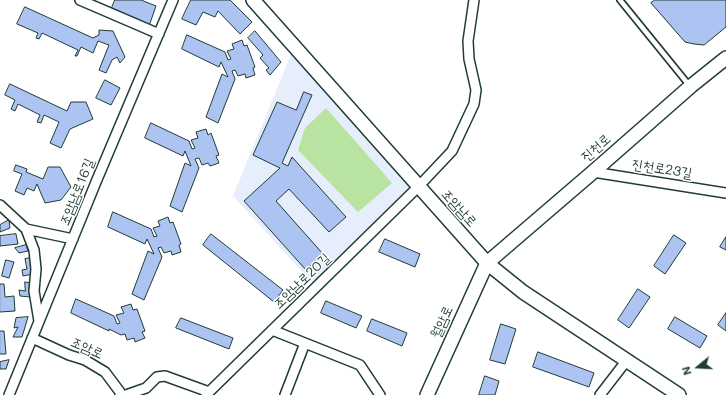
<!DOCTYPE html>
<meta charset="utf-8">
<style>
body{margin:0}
#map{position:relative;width:726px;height:395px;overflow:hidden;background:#fff;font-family:Mali,sans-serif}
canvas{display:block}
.north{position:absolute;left:678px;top:347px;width:40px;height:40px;-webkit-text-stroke:3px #fff;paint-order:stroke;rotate:252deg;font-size:11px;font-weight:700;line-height:16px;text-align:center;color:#1f3d34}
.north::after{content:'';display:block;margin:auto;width:14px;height:18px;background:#1f3d34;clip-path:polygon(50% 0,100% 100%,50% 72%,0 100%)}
</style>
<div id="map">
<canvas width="726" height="395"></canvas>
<div class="north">N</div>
</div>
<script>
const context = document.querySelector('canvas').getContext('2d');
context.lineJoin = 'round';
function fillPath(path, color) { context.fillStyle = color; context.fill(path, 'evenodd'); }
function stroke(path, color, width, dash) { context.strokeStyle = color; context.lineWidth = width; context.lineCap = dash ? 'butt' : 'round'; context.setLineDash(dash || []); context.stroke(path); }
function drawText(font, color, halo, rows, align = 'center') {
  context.font = font + ' Mali,"Poor Story",sans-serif'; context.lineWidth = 3; context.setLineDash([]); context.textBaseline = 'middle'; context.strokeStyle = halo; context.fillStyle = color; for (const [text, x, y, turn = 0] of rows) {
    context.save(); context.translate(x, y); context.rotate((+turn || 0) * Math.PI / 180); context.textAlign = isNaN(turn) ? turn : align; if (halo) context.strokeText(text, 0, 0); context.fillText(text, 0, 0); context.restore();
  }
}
fillPath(new Path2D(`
 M 294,47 L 418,187 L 316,287 L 233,196 Z`), '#e6edfb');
fillPath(new Path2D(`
 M 326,108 L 392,183 L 358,212 L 298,150 L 305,128 Z`), '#b9e3a0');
const building = new Path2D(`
 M 115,0 L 141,0 L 156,6 L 149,26 L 111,10 Z
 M 191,0 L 230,0 L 252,22 L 240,34 L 218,11 L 215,17 L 203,12 L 196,25 L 182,19 Z
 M 655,0 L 726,0 L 726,27 L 704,45 L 694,44 L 685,42 L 651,3 Z
 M 25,7 L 93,38 L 99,35 L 99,30 L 113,31 L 125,57 L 120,63 L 117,57 L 112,60 L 106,73 L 99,70 L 109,45 L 98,41 L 93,53 L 81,47 L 77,56 L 75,56 L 78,50 L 42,33 L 39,39 L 36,38 L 38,33 L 17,24 Z
 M 255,31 L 281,62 L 270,75 L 266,70 L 269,68 L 260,58 L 263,55 L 248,38 Z
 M 187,35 L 225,52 L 228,60 L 231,59 L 227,51 L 234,49 L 232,44 L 242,40 L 244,46 L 247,45 L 255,67 L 253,68 L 255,75 L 246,78 L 245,74 L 238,76 L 235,70 L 232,71 L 235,79 L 218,123 L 206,117 L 222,74 L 228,77 L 221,62 L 219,67 L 182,49 Z
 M 105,80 L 120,88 L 111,105 L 96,98 Z
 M 10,84 L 67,111 L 71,102 L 86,102 L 93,119 L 70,129 L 61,148 L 50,143 L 59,122 L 44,115 L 41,123 L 37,122 L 40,115 L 18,104 L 15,111 L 11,109 L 15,100 L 5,95 Z
 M 304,92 L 312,95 L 282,163 L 288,166 L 292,157 L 346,217 L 329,232 L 289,189 L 276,201 L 323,254 L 306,270 L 244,201 L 280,168 L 253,155 L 277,102 L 296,110 Z
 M 151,123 L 189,141 L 192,149 L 195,148 L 191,140 L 198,138 L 196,132 L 206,129 L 208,135 L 211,133 L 219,155 L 216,156 L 219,163 L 210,166 L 208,163 L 202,165 L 199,158 L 195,159 L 199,168 L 182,212 L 170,206 L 185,163 L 191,166 L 185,151 L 183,156 L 145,138 Z
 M 16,165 L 27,169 L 26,172 L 43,179 L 48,167 L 60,167 L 71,187 L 61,200 L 45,203 L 37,184 L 34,191 L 27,188 L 24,195 L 15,191 L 22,174 L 14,171 Z
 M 113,212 L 151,229 L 154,237 L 157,236 L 153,228 L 160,226 L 158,221 L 168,217 L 170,223 L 173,222 L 181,244 L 179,245 L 181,252 L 172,255 L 171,251 L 164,253 L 161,247 L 158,248 L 162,257 L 144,300 L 132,294 L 148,251 L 154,254 L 147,239 L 145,244 L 108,227 Z
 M 9,220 L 10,228 L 0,232 L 0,225 Z
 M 16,234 L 18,244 L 0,246 L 0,236 Z
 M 211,234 L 283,290 L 274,302 L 203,245 Z
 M 674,235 L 686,243 L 665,274 L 654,266 Z
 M 726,237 L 726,250 L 720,247 Z
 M 385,239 L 420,254 L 415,267 L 379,252 Z
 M 26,245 L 28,251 L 19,253 L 15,248 Z
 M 31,258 L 33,274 L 23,276 L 22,270 L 27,269 L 25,259 Z
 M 6,260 L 14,262 L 9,278 L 2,276 Z
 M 25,282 L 31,283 L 30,297 L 20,296 L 19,290 L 25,291 Z
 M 0,284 L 4,284 L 5,297 L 14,296 L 15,311 L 0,312 Z
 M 638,289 L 650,297 L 629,328 L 618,320 Z
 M 76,299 L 114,316 L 117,324 L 120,323 L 116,315 L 124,313 L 121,307 L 131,304 L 133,310 L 137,309 L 145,331 L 142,332 L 145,338 L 135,342 L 134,338 L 127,340 L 125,334 L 121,335 L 109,329 L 109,331 L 71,313 Z
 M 326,301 L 362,316 L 356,328 L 321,313 Z
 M 726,313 L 726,331 L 718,325 Z
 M 28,317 L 22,337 L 13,337 L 18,327 L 14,328 L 16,318 Z
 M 675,317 L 707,336 L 700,348 L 668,329 Z
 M 181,318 L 233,338 L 229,349 L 176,328 Z
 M 372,319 L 407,333 L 402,346 L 367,331 Z
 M 501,324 L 516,329 L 505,364 L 490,360 Z
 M 0,331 L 4,331 L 6,354 L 0,354 Z
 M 538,352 L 594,373 L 589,387 L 533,367 Z
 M 9,360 L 6,369 L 0,369 L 0,362 Z
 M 485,376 L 499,381 L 495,395 L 479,395 Z`);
fillPath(building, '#adc3f1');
stroke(building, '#1f3d34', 1);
const lane = new Path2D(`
 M 620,0 L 689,85`);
const street = new Path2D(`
 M 80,0 L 159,34
 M 593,172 L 726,193
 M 0,205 L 26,229 L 34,250 L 36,269 L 34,291 L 39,321
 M 26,229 L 73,239
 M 272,330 L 360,365 L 380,395
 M 32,338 L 69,355 L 85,360 L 105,372 L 120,392 L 120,395
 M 9,395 L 96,182 L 173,0
 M 126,395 L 146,388 L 157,377 L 165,376 L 209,392
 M 206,395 L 418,187 L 452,151 L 474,104 L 476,90 L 469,59 L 468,41 L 474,0
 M 285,395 L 305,343
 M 600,395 L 627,360`);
const secondary = new Path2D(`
 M 253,0 L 487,263 L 523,292 L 679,395
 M 427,395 L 487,263 L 593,172 L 691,86 L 726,58`);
stroke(lane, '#1f3d34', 8);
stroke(street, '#1f3d34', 12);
stroke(secondary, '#1f3d34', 16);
stroke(lane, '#fff', 4.5);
stroke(street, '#fff', 9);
stroke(secondary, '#fff', 13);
drawText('14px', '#1f3d34', '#fff', [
 ["진천로",596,148,-41],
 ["진천로23길",662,169,9],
 ["조암남로16길",77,192,-68],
 ["조암남로",459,208,48],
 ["조암남로20길",302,281,-44],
 ["월암로",442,322,-66],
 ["조암로",87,348,24]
]);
</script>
